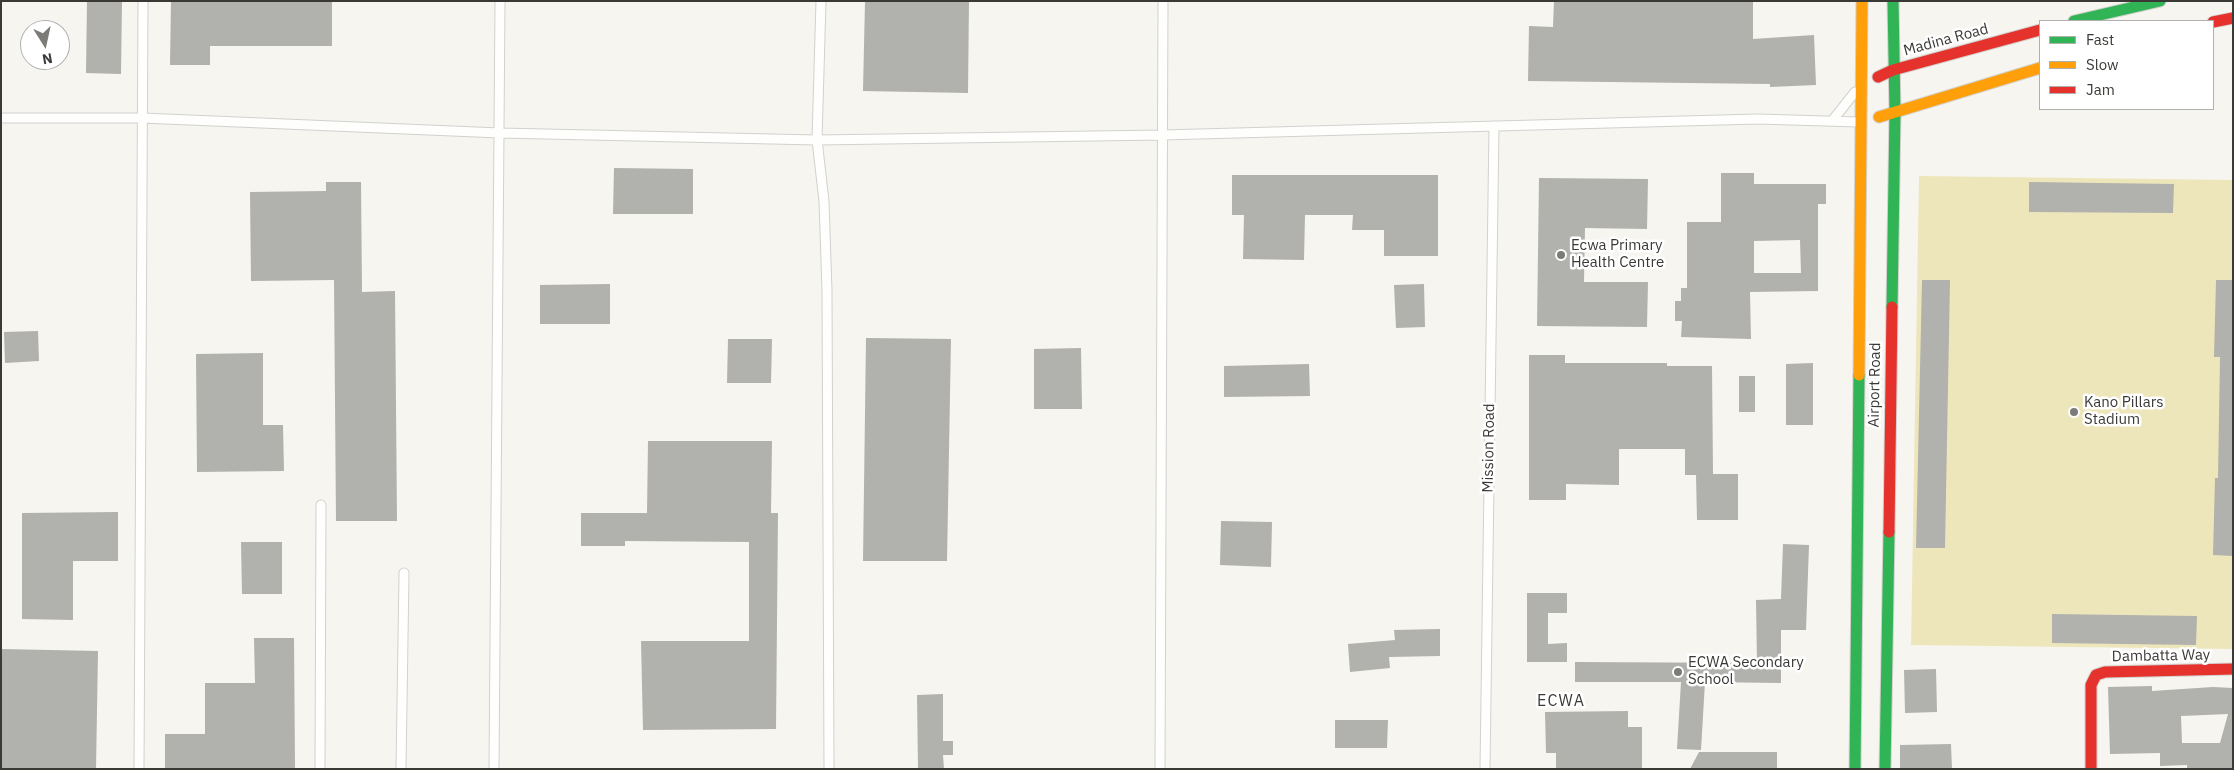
<!DOCTYPE html>
<style>
body{margin:0}
#map{position:relative;width:2234px;height:770px;overflow:hidden;background:#f6f5f0;font-family:"IBM Plex Sans",sans-serif}
canvas{display:block}
.frame{position:absolute;inset:0;border:2px solid #3a3936;pointer-events:none}
.legend{position:absolute;left:2039px;top:20px;width:175px;height:90px;box-sizing:border-box;background:#fff;border:1px solid #b0b0af;margin:0;padding:6px 9px;list-style:none;font-size:15px;color:#3a3936}
.legend li{display:flex;align-items:center;gap:10px;height:25px}
.legend b{width:25px;border:1px solid #b0b0af}
.north{position:absolute;left:20px;top:20px;width:50px;height:50px;box-sizing:border-box;background:#fff;border:1px solid #b0b0af;border-radius:50%;rotate:170deg;font-size:14px;font-weight:700;line-height:20px;text-align:center;color:#3a3936}
.north::after{content:'';display:block;margin:auto;width:18px;height:22px;background:#7c7b77;clip-path:polygon(50% 0,100% 100%,50% 72%,0 100%)}
</style>
<div id="map">
<canvas width="2234" height="770"></canvas>
<div class="frame"></div>
<ul class="legend">
<li><b style="height:6px;background:#30b455"></b>Fast</li>
<li><b style="height:6px;background:#ff9f0a"></b>Slow</li>
<li><b style="height:6px;background:#e5322d"></b>Jam</li>
</ul>
<div class="north">N</div>
</div>
<script>
const context = document.querySelector('canvas').getContext('2d');
context.lineJoin = 'round';
function fillPath(path, color) { context.fillStyle = color; context.fill(path, 'evenodd'); }
function stroke(path, color, width, dash) { context.strokeStyle = color; context.lineWidth = width; context.lineCap = dash ? 'butt' : 'round'; context.setLineDash(dash || []); context.stroke(path); }
function drawText(font, color, halo, rows, align = 'center') {
  context.font = font + ' "IBM Plex Sans",sans-serif'; context.lineWidth = 5; context.setLineDash([]); context.textBaseline = 'middle'; context.strokeStyle = halo; context.fillStyle = color; for (const [text, x, y, turn = 0] of rows) {
    context.save(); context.translate(x, y); context.rotate((+turn || 0) * Math.PI / 180); context.textAlign = isNaN(turn) ? turn : align; if (halo) context.strokeText(text, 0, 0); context.fillText(text, 0, 0); context.restore();
  }
}
fillPath(new Path2D(`
 M 1919,176 L 2233,180 L 2233,649 L 1911,645 Z`), '#eee6bb');
fillPath(new Path2D(`
 M 87,1 L 122,1 L 121,74 L 86,73 Z
 M 171,1 L 332,1 L 332,46 L 210,46 L 210,65 L 170,65 Z
 M 865,1 L 969,1 L 968,93 L 863,91 Z
 M 1554,1 L 1753,1 L 1753,39 L 1814,35 L 1816,85 L 1770,87 L 1770,84 L 1528,81 L 1529,26 L 1553,27 Z
 M 614,168 L 693,169 L 693,214 L 613,214 Z
 M 1721,173 L 1754,173 L 1754,184 L 1826,184 L 1826,204 L 1818,204 L 1818,291 L 1750,292 L 1751,339 L 1681,337 L 1682,321 L 1675,321 L 1675,301 L 1681,301 L 1681,288 L 1687,288 L 1687,222 L 1721,222 ZM 1800,240 L 1801,273 L 1754,273 L 1754,241 Z
 M 1232,175 L 1438,175 L 1438,256 L 1384,256 L 1384,230 L 1352,230 L 1353,215 L 1305,215 L 1304,260 L 1243,259 L 1244,215 L 1232,215 Z
 M 1539,178 L 1648,179 L 1647,229 L 1585,228 L 1584,282 L 1648,282 L 1647,327 L 1537,326 Z
 M 326,182 L 361,182 L 362,292 L 395,291 L 397,521 L 336,521 L 334,280 L 251,281 L 250,192 L 326,191 Z
 M 2029,182 L 2174,184 L 2173,213 L 2029,212 Z
 M 1922,280 L 1950,280 L 1945,548 L 1916,548 Z
 M 2216,280 L 2233,280 L 2233,556 L 2213,555 L 2215,478 L 2218,478 L 2220,357 L 2214,357 Z
 M 610,284 L 610,324 L 540,324 L 540,285 Z
 M 1424,284 L 1425,327 L 1396,328 L 1394,285 Z
 M 38,331 L 39,361 L 5,363 L 4,332 Z
 M 866,338 L 951,339 L 947,561 L 863,561 Z
 M 728,339 L 772,339 L 771,383 L 727,383 Z
 M 1081,348 L 1082,409 L 1034,409 L 1034,349 Z
 M 263,353 L 263,425 L 283,425 L 284,471 L 197,472 L 196,354 Z
 M 1529,355 L 1565,355 L 1565,363 L 1667,363 L 1667,366 L 1712,366 L 1713,474 L 1738,474 L 1738,520 L 1697,520 L 1696,475 L 1685,475 L 1685,449 L 1619,449 L 1619,485 L 1566,484 L 1566,500 L 1529,500 Z
 M 1813,363 L 1813,425 L 1786,425 L 1786,364 Z
 M 1309,364 L 1310,396 L 1224,397 L 1224,366 Z
 M 1739,376 L 1755,376 L 1755,412 L 1739,412 Z
 M 648,441 L 772,441 L 771,513 L 778,513 L 776,729 L 643,730 L 641,641 L 749,641 L 749,542 L 625,541 L 625,546 L 581,546 L 581,513 L 647,513 Z
 M 118,512 L 118,561 L 73,561 L 73,620 L 22,619 L 22,513 Z
 M 1221,521 L 1272,522 L 1271,567 L 1220,565 Z
 M 241,542 L 282,542 L 282,594 L 242,594 Z
 M 1783,544 L 1809,545 L 1806,630 L 1781,630 L 1781,683 L 1705,682 L 1701,750 L 1677,749 L 1681,682 L 1575,682 L 1575,662 L 1757,663 L 1756,600 L 1781,599 Z
 M 1527,593 L 1567,593 L 1567,613 L 1548,613 L 1548,644 L 1567,643 L 1567,662 L 1527,662 Z
 M 2052,614 L 2197,616 L 2196,645 L 2052,643 Z
 M 1440,629 L 1440,656 L 1389,657 L 1390,668 L 1350,672 L 1348,644 L 1395,640 L 1394,630 Z
 M 254,638 L 294,638 L 295,768 L 165,769 L 165,734 L 205,734 L 205,683 L 255,683 Z
 M 1,649 L 98,651 L 96,769 L 1,769 Z
 M 1936,669 L 1937,712 L 1905,713 L 1904,670 Z
 M 2152,686 L 2152,691 L 2213,687 L 2233,688 L 2233,769 L 2187,769 L 2187,765 L 2160,766 L 2160,753 L 2110,754 L 2108,687 ZM 2228,714 L 2220,743 L 2182,743 L 2181,716 Z
 M 943,694 L 943,741 L 953,741 L 953,755 L 943,755 L 944,769 L 918,769 L 917,695 Z
 M 1628,711 L 1628,727 L 1642,727 L 1642,769 L 1556,769 L 1556,753 L 1546,753 L 1545,712 Z
 M 1335,720 L 1388,720 L 1387,748 L 1335,748 Z
 M 1951,744 L 1952,769 L 1900,769 L 1900,745 Z
 M 1699,752 L 1777,752 L 1777,769 L 1690,769 Z`), '#b1b1ad');
const lane = new Path2D(`
 M 821,1 L 817,140 L 824,201 L 827,291 L 829,769
 M 1,118 L 142,118 L 500,133 L 817,140 L 1162,135 L 1758,119 L 1858,122
 M 1832,121 L 1855,92
 M 139,769 L 143,1
 M 320,769 L 321,505
 M 401,769 L 404,573
 M 494,769 L 500,1
 M 1160,769 L 1163,1
 M 1485,769 L 1494,126`);
const fast = new Path2D(`
 M 2074,21 L 2160,1
 M 1892,307 L 1895,112 L 1893,1
 M 1855,769 L 1859,375
 M 1885,769 L 1889,532`);
const slow = new Path2D(`
 M 1879,117 L 2040,68
 M 1859,375 L 1862,1`);
const jam = new Path2D(`
 M 2213,22 L 2233,18
 M 1878,77 L 1893,70 L 2040,30
 M 1889,532 L 1892,307
 M 2091,769 L 2091,685 L 2096,675 L 2105,672 L 2233,669`);
stroke(lane, '#d2d1ce', 11);
stroke(fast, '#d2d1ce', 13);
stroke(slow, '#d2d1ce', 13);
stroke(jam, '#d2d1ce', 13);
stroke(lane, '#fefefd', 9);
stroke(fast, '#30b455', 11);
stroke(slow, '#ff9f0a', 11);
stroke(jam, '#e5322d', 11);
for (const [x, y, r, color] of [
 [1561,255,5,"#7c7b77"],
 [2074,412,5,"#7c7b77"],
 [1678,672,5,"#7c7b77"]
]) { const dot = new Path2D(); dot.arc(x, y, r, 0, 2 * Math.PI); context.fillStyle = color; context.fill(dot); stroke(dot, '#fff', 2); }
drawText('15px', '#3a3936', '#fff', [
 ["Madina Road",1946,40,-15],
 ["Airport Road",1875,385,-89],
 ["Mission Road",1489,448,-89],
 ["Dambatta Way",2161,656,-1]
]);
drawText('15px', '#3a3936', '#fff', [
 ["Ecwa Primary",1571,246],
 ["Health Centre",1571,263],
 ["Kano Pillars",2084,403],
 ["Stadium",2084,420],
 ["ECWA Secondary",1688,663],
 ["School",1688,680]
], 'left');
context.letterSpacing = '1px';
drawText('16px', '#3a3936', '#fff', [
 ["ECWA",1561,701]
]);
context.letterSpacing = '0px';
</script>
